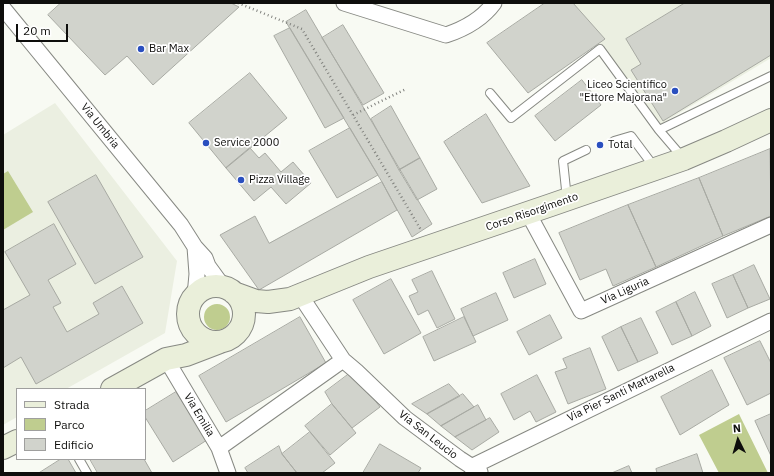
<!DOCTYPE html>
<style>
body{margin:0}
#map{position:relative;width:774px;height:476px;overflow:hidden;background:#f8faf3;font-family:"IBM Plex Sans",sans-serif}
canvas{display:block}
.frame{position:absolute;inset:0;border:4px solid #0e0e0c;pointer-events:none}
.legend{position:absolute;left:16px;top:388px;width:130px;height:72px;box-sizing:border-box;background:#fff;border:1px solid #9f9f9e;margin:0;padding:5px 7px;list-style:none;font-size:12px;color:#0e0e0c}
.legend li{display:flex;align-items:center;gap:8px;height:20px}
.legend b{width:20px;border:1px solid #9f9f9e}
.north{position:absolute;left:718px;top:420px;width:40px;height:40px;-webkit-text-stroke:3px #fff;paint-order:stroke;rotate:355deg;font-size:11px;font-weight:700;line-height:16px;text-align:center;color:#0e0e0c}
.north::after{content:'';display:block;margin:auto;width:14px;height:18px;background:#0e0e0c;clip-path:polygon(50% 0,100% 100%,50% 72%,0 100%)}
.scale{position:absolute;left:16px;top:24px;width:52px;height:18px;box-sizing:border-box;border:2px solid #0e0e0c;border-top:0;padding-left:5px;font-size:12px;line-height:14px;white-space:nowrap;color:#0e0e0c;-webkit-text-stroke:3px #fff;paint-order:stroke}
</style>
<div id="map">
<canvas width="774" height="476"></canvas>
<div class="frame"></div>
<ul class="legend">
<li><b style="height:5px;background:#eaefda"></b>Strada</li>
<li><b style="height:11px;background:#bfcd8f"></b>Parco</li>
<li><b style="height:11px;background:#d1d3cc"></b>Edificio</li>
</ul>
<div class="north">N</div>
<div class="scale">20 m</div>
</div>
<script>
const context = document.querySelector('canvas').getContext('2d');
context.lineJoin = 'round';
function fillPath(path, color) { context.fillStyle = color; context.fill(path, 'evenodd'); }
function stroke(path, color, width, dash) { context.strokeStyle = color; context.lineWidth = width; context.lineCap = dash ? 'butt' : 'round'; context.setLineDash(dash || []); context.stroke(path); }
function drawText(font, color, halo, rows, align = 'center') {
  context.font = font + ' "IBM Plex Sans",sans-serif'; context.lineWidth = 3.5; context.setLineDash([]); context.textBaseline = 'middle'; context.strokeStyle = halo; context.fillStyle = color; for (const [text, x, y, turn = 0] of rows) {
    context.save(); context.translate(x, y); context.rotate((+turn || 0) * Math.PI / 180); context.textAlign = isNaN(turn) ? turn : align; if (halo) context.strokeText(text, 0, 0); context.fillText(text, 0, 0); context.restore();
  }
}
fillPath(new Path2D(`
 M 565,3 L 771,3 L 771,58 L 661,124 Z
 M 55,103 L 177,261 L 165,333 L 66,389 L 17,389 L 17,417 L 3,425 L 3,135 Z`), '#ebefe1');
fillPath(new Path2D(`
 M 8,171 L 33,212 L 3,230 L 3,174 Z
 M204 317a13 13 0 1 1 26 0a13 13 0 1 1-26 0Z
 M 739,414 L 768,473 L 719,473 L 699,435 Z`), '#bfcd8f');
const building = new Path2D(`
 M 61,3 L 231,3 L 239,7 L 153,85 L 127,56 L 105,75 L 48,15 Z
 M 545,3 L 573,3 L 605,39 L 528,93 L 487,43 Z
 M 685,3 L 771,3 L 771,55 L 663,121 L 631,70 L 641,64 L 626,39 Z
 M 306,10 L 432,224 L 412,237 L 382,182 L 286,22 Z
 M 343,25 L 384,93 L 363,105 L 322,38 Z
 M 290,28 L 344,118 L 325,128 L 274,36 Z
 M 250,73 L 287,118 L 226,168 L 189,123 Z
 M 582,80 L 601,105 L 555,141 L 535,116 Z
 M 391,106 L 420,158 L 399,170 L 371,119 Z
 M 486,114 L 530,186 L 482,203 L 444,142 Z
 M 350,128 L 378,175 L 337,198 L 309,151 Z
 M 250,148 L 259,158 L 265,153 L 281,172 L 293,162 L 311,183 L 286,204 L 271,187 L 254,201 L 226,168 Z
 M 770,149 L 771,216 L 723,236 L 699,178 Z
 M 420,158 L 437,189 L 417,200 L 399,170 Z
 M 96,175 L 143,257 L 95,284 L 48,202 Z
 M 699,178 L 723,236 L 656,267 L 628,205 Z
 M 382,182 L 397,210 L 259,290 L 220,235 L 255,216 L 269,243 Z
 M 628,205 L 656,267 L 613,286 L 606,269 L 580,280 L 559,233 Z
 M 54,224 L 76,264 L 48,280 L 61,303 L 53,307 L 67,332 L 99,314 L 93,303 L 122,286 L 143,323 L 36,384 L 21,357 L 3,368 L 3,310 L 30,295 L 5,252 Z
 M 535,259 L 546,284 L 514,298 L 503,273 Z
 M 754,265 L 770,299 L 748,308 L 733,275 Z
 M 432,271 L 455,319 L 437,328 L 428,310 L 418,315 L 409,296 L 418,292 L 412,280 Z
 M 733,275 L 748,308 L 727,318 L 712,284 Z
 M 391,279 L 421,333 L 384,354 L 353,300 Z
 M 695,292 L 711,326 L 692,336 L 676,302 Z
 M 496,293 L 508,320 L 473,336 L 461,309 Z
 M 676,302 L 692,336 L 672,345 L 656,312 Z
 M 550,315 L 562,338 L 529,355 L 517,332 Z
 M 300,317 L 326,363 L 226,422 L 199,376 Z
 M 464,317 L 476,342 L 434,361 L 423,337 Z
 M 641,318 L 658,353 L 638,362 L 621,327 Z
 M 621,327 L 638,362 L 618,371 L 602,337 Z
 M 760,341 L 771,363 L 771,393 L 747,405 L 724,358 Z
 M 590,348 L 606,389 L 568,404 L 555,372 L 567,368 L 563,359 Z
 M 712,370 L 729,405 L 680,435 L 661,397 Z
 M 353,371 L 380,407 L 352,428 L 332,404 L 325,392 Z
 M 537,375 L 556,412 L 536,422 L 530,411 L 514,420 L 501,394 Z
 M 449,384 L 460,396 L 427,414 L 412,404 Z
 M 176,392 L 207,440 L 173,462 L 145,417 L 145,411 Z
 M 463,394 L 474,407 L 441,426 L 427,414 Z
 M 332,404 L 356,433 L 330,455 L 305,426 Z
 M 478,405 L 486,420 L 455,437 L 441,426 Z
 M 771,414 L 771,456 L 755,421 Z
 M 490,418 L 499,432 L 472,450 L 455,437 Z
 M 310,432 L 335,463 L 322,473 L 297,473 L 282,454 Z
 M 380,444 L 421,468 L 418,473 L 363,473 Z
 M 279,446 L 282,454 L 297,473 L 248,473 L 245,468 Z
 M 697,454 L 703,473 L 657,473 L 656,469 Z
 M 61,459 L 68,459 L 76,473 L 39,473 Z
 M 90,459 L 144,459 L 152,473 L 98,473 Z
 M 629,466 L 632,473 L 612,473 Z`);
fillPath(building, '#d1d3cc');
stroke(building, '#a8aaa3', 1);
const lane = new Path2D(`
 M 490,93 L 511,118 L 600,49 L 659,130
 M 614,141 L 631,136 L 655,168
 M 683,158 L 659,130 L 771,76
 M 567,199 L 563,161 L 586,150
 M 79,459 L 87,473`);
const street = new Path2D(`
 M 344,3 L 446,35 C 464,29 483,18 494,3
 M 3,8 L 181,225 L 195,247 L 205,258 L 208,266 L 224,288
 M 528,213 L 581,311 L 771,225
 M 195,247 L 197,274 L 195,296
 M 300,295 L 343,360 L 356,371 L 405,418 L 460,459 L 480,472
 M 166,359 L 219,448 L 228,473
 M 219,448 L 343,360
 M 471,467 L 771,321`);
const secondary = new Path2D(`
 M188 314a28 28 0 1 1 56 0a28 28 0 1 1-56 0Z
 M 234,293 L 256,301 L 268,302 L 290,299 L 369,267 L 551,205 L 684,159 L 726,141 L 771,120
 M 112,389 L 166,359 L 186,355 L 220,342
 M 3,448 L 17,441`);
stroke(lane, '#878983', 10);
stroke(street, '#878983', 17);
stroke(secondary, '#878983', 24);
stroke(new Path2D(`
 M 238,3 L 302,29 L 421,230
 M 353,115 L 406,89`), '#81827e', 2.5, [1, 3]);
stroke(lane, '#fff', 8);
stroke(street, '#fff', 15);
stroke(secondary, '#eaefda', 22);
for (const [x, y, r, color] of [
 [141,49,4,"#2a4fbf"],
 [675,91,4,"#2a4fbf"],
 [206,143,4,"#2a4fbf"],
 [600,145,4,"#2a4fbf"],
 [241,180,4,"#2a4fbf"]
]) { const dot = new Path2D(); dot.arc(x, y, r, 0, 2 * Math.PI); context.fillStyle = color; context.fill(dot); stroke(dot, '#fff', 1.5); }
drawText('11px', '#0e0e0c', '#fff', [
 ["Bar Max",149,49],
 ["Liceo Scientifico",667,85,"right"],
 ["\"Ettore Majorana\"",667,98,"right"],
 ["Service 2000",214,143],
 ["Total",608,145],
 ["Pizza Village",249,180]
], 'left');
drawText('11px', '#0e0e0c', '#fff', [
 ["Via Umbria",100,126,51],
 ["Corso Risorgimento",532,212,-19],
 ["Via Liguria",625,291,-24],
 ["Via Pier Santi Mattarella",621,393,-26],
 ["Via Emilia",199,415,59],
 ["Via San Leucio",428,435,38]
]);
</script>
